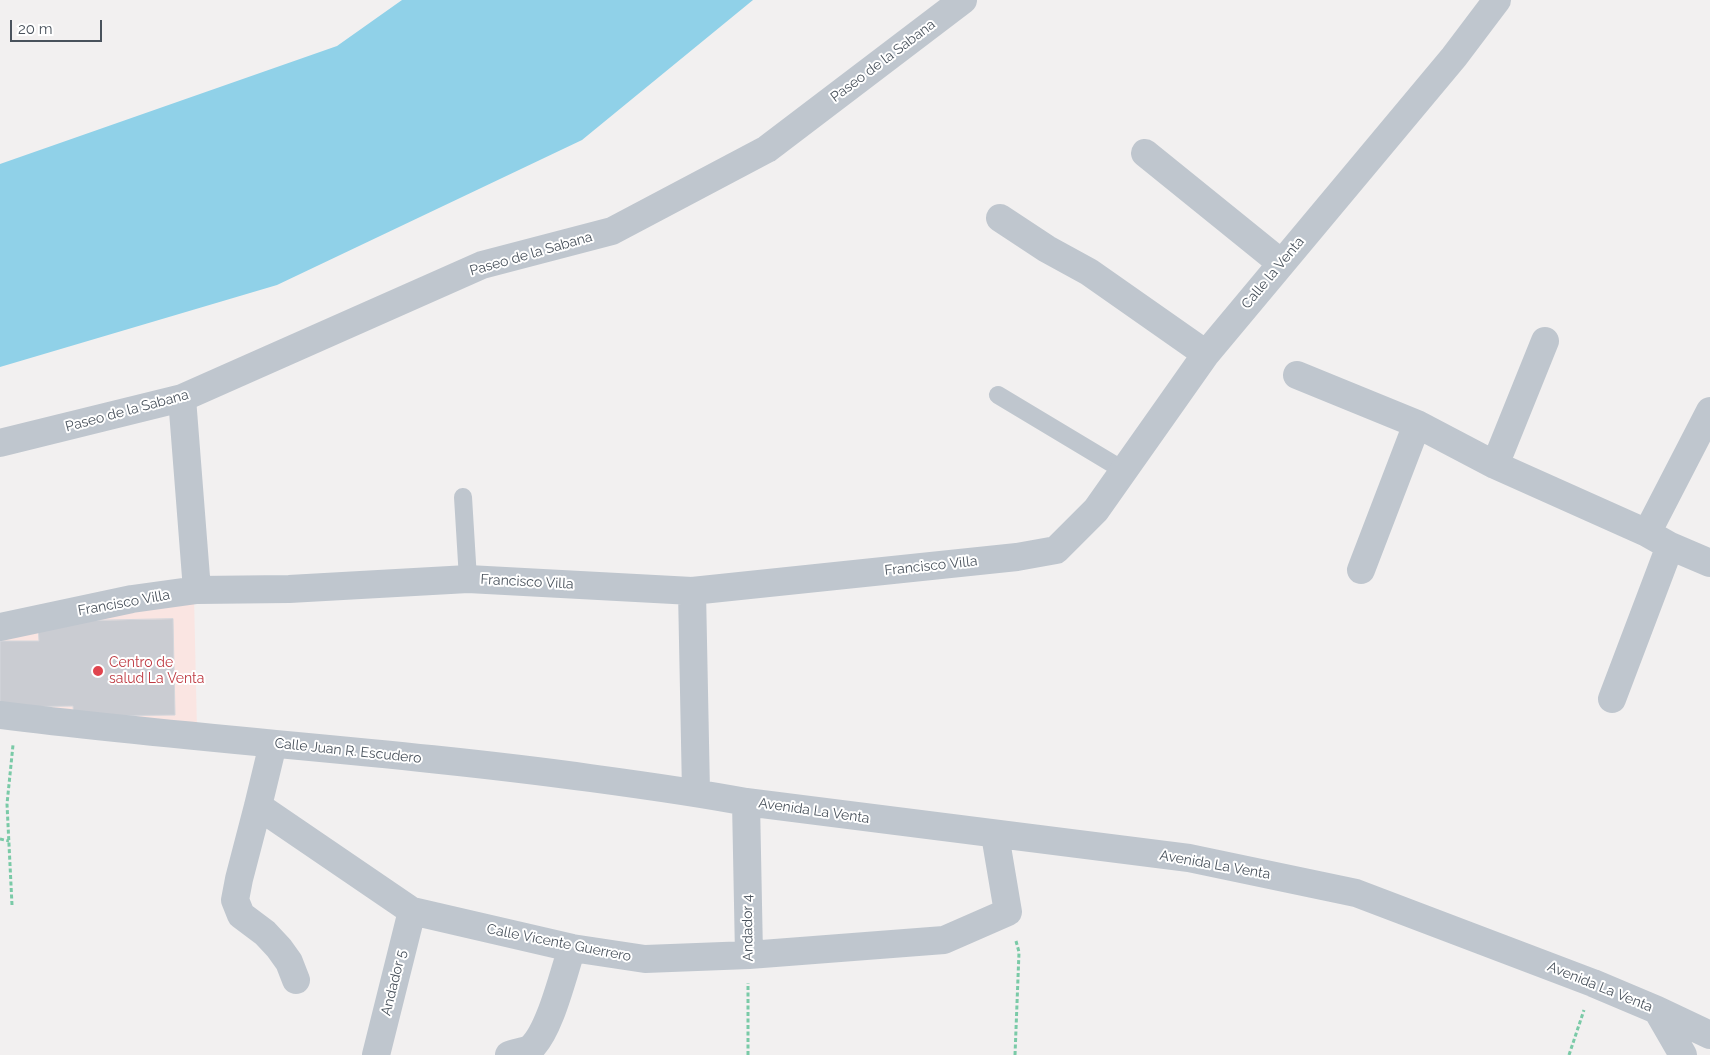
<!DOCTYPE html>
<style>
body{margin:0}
#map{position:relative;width:1710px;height:1055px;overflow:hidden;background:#f2f0f0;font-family:Raleway,sans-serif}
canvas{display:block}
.scale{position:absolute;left:10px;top:20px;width:92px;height:22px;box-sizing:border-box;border:2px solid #49525c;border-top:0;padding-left:6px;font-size:15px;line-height:18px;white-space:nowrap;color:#49525c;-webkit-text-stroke:4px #fff;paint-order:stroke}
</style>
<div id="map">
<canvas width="1710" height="1055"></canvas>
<div class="scale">20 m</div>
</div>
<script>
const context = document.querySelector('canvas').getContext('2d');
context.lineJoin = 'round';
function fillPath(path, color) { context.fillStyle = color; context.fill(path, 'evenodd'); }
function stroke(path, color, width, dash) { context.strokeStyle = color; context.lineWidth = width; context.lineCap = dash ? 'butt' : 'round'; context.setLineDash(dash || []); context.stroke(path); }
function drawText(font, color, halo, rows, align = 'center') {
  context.font = font + ' Raleway,sans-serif'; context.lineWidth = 4; context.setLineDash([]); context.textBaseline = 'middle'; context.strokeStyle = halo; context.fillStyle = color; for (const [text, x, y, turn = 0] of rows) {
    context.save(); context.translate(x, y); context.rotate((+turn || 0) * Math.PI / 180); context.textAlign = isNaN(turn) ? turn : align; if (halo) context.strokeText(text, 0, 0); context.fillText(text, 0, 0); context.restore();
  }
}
fillPath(new Path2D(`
 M 194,595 L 197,729 L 0,711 L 0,632 Z`), '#fae5e2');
fillPath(new Path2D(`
 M 402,0 L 753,0 L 582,140 L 277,285 L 0,367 L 0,164 L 337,46 Z`), '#90d1e8');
const building = new Path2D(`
 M 173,619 L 175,715 L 74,716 L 73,706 L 0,707 L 0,641 L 39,641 L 38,622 Z`);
fillPath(building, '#caccd2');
stroke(building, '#d4d6db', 1);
stroke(new Path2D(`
 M 0,839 L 9,841
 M 12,905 L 7,804 L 13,745
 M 748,1055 L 748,983
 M 1015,1055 L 1019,952 L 1016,941
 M 1569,1055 L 1584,1010`), '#7acaa7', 3, [4, 2.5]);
stroke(new Path2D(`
 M 998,395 L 1123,470
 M 463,497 L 468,579`), '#bfc6ce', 18);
stroke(new Path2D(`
 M 1145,153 L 1281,263
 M 1000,218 L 1047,249 L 1089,272 L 1206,354
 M 1297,375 L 1417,424 L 1495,465 L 1647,533 L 1670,546 L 1710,563
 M 182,398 L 197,590
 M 0,443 L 182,398 L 482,265 L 612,231 L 767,149 L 963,0
 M 1495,465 L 1545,341
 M 1647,533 L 1710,411
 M 1361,570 L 1417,424
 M 692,591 L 696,792
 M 0,627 L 132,599 L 197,590 L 289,589 L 468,579 L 692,591 L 1017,557 L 1056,550 L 1096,510 L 1206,354 L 1454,57 L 1497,0
 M 1612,699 L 1670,546
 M 0,715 C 196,740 394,751 590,778 C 642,785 694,792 746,802 L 1189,858 L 1356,893 L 1593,983 L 1657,1010 L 1710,1035
 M 273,744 L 258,806 L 239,879 L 235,900 L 241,915 L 265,933 L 279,948 L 289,962 L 296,980
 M 746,802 L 749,955
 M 258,806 L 412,911 L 572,948 L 645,959 L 749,955 L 944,940 L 1008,912 L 995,835
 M 1657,1010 L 1683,1055
 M 376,1055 L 412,911
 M 509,1055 C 515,1052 525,1052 531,1048 C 550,1031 563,974 572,948`), '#bfc6ce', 28);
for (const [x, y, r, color] of [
 [98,671,6,"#e0444e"]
]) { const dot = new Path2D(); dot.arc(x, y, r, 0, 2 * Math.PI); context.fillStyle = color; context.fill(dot); stroke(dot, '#fff', 2); }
drawText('14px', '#49525c', '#fff', [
 ["Paseo de la Sabana",883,61,-37],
 ["Paseo de la Sabana",531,254,-16],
 ["Calle la Venta",1273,273,-50],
 ["Paseo de la Sabana",127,411,-15],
 ["Francisco Villa",931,566,-6],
 ["Francisco Villa",527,582,3],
 ["Francisco Villa",124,603,-10],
 ["Calle Juan R. Escudero",348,751,6],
 ["Avenida La Venta",814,811,8],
 ["Avenida La Venta",1215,865,10],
 ["Andador 4",748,928,-91],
 ["Calle Vicente Guerrero",559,943,11],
 ["Andador 5",394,983,-76],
 ["Avenida La Venta",1600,987,22]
]);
drawText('14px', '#be3a42', '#fff', [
 ["Centro de",109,663],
 ["salud La Venta",109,679]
], 'left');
</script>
